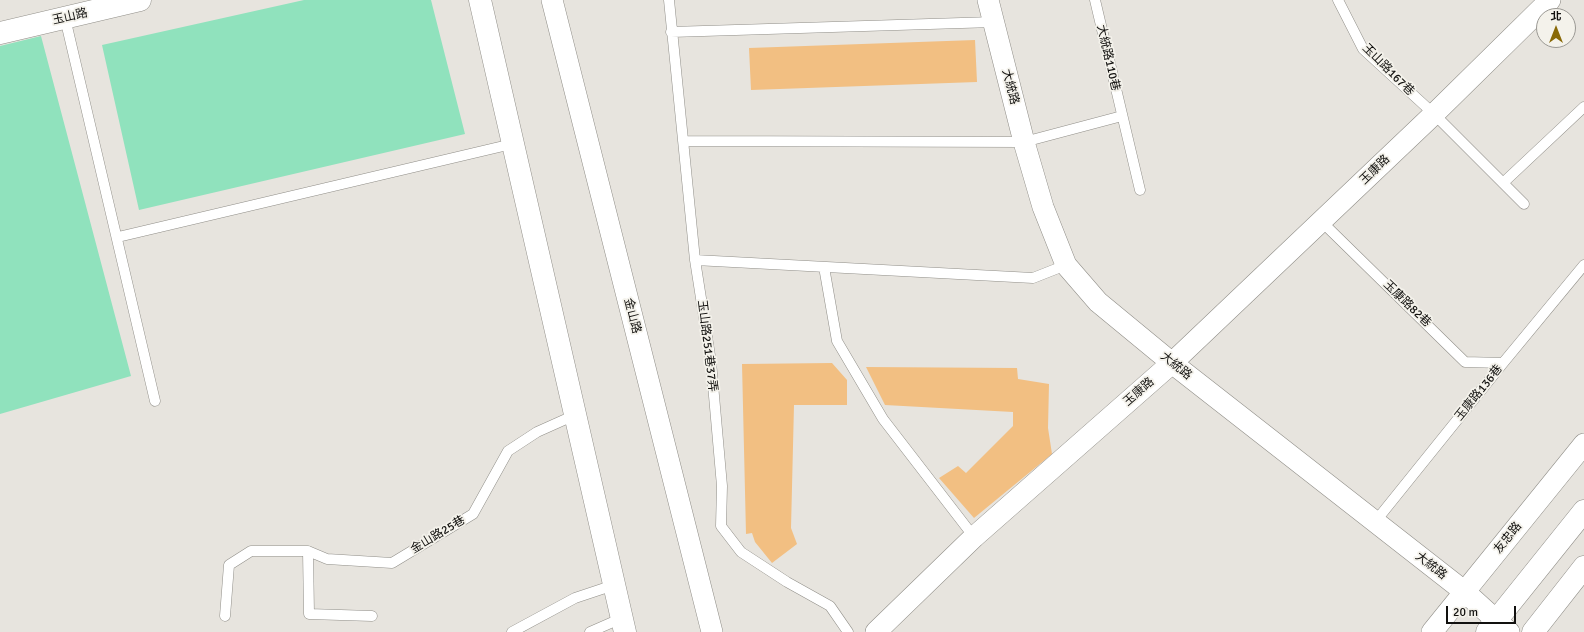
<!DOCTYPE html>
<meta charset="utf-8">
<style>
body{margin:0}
#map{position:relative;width:1584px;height:632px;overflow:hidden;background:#e7e4de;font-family:Signika,"Noto Sans TC",sans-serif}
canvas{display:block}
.north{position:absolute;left:1536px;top:8px;width:40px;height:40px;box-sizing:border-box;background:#f4f2eb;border:1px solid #9a9893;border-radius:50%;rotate:0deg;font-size:11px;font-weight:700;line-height:16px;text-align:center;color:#12110f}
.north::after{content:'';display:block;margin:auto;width:14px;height:18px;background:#896907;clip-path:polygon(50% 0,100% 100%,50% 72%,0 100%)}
.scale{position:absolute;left:1446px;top:606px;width:70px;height:18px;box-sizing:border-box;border:2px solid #12110f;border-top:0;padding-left:5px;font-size:12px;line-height:14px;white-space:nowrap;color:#12110f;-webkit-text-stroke:3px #f4f2eb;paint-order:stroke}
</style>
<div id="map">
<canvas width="1584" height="632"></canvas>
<div class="north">北</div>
<div class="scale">20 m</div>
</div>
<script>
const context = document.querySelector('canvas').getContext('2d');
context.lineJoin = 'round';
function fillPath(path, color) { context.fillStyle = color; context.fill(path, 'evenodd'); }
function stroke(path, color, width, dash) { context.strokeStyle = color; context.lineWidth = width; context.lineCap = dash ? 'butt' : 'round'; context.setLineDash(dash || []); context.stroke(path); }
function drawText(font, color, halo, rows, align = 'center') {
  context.font = font + ' Signika,"Noto Sans TC",sans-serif'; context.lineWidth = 3.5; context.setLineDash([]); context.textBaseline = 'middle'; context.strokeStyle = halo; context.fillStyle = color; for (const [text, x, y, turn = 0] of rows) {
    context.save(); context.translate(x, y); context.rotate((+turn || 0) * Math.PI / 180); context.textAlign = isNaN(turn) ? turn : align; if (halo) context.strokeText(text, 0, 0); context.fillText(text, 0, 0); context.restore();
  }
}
fillPath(new Path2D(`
 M 304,0 L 431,0 L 465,134 L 139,210 L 102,45 Z
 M 41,36 L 131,376 L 0,414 L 0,46 Z`), '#90e2bd');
fillPath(new Path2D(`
 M 975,40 L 977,82 L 751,90 L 749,48 Z
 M 832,363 L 847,380 L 847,405 L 794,405 L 791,528 L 797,544 L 772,563 L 755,542 L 752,533 L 746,534 L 742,364 Z
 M 866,367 L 1017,368 L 1018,379 L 1049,384 L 1048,428 L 1052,454 L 974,518 L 939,478 L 958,466 L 966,473 L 1013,426 L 1013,412 L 885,405 Z`), '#f2bf82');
const service = new Path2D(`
 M 669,0 L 695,260 L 711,362 L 722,486 L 721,526 L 741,552 L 787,582 L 830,606 L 848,632
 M 1095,0 L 1140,190
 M 1338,0 L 1363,49 L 1434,114 L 1524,204
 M 65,18 L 155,401
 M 671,32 L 994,22
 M 683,141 L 1024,142 L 1122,116
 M 1503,183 L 1584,107
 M 1321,221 L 1465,362 L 1503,363
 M 118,237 L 512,144
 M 695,260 L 1033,278 L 1066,265
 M 824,267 L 837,341 L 883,419 L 974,537
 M 1375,522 L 1503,363 L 1584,265
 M 308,551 L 309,614 L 372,616
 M 225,616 L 229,565 L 251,551 L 308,551 L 327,559 L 392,563 L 473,514 L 508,451 L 537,432 L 575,415
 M 512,632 L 575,598 L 614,585
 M 590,632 L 622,618`);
const minor = new Path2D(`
 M 552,0 L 712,632
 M 988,0 L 1024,142 L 1043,207 L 1066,265 L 1098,302 L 1172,363 L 1465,592 L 1509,632
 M 876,632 L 974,537 L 1172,363 L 1434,114 L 1550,0
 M 1432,632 L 1584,444`);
const tertiary = new Path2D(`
 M 480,0 L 625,632
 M 0,33 L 140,0
 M 1487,632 L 1584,511
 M 1533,632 L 1584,567`);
stroke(service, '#908e88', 11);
stroke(minor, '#908e88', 22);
stroke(tertiary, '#908e88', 23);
stroke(service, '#fff', 10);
stroke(minor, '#fff', 21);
stroke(tertiary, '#fff', 22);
drawText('12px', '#12110f', '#f4f2eb', [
 ["玉山路",70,17,-13],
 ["大統路110巷",1108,58,77],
 ["玉山路167巷",1388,70,45],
 ["大統路",1010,87,76],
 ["玉康路",1375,170,-44],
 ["玉康路82巷",1407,304,44],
 ["金山路",632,316,76],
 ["玉山路251巷37弄",707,346,83],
 ["大統路",1176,366,39],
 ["玉康路",1139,392,-41],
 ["玉康路136巷",1479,393,-51],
 ["金山路25巷",438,535,-31],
 ["友忠路",1508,538,-51],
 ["大統路",1431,566,38]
]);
</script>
